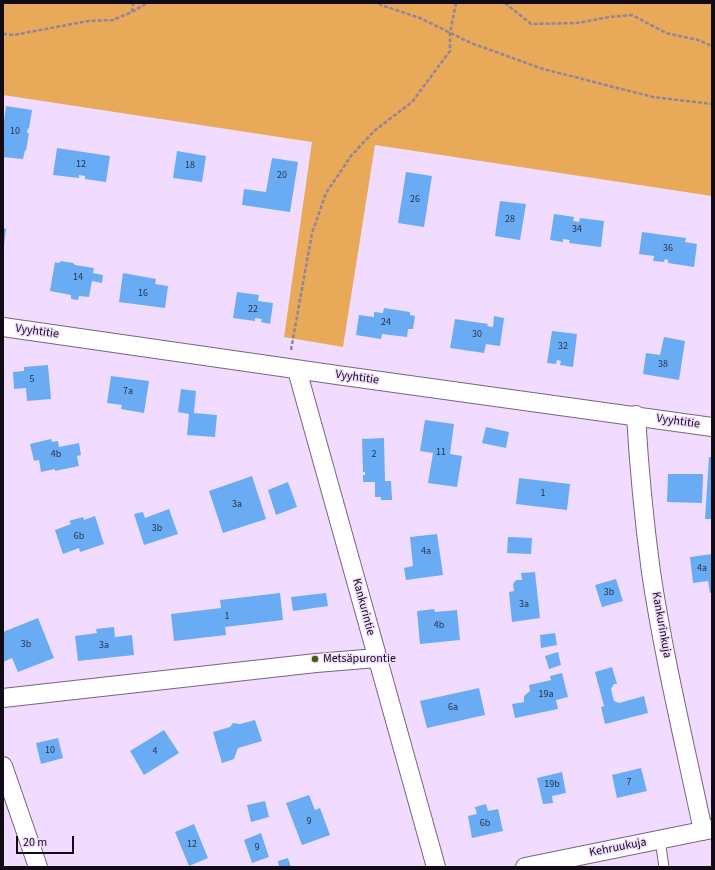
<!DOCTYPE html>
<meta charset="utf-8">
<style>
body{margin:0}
#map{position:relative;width:715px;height:870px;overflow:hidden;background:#f1dcff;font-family:"Source Sans 3",sans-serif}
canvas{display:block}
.frame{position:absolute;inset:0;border:4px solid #120b16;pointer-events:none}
.scale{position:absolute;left:16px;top:836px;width:58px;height:18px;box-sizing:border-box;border:2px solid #120b16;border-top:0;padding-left:5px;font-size:12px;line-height:14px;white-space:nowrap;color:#120b16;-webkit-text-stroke:3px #f1dcff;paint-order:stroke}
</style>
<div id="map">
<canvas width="715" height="870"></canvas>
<div class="frame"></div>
<div class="scale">20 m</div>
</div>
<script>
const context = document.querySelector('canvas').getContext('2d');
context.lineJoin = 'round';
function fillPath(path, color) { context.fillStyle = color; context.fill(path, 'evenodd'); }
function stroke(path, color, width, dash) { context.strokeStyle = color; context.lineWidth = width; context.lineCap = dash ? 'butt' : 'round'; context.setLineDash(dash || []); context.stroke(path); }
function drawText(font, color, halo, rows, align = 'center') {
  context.font = font + ' "Source Sans 3",sans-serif'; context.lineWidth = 3; context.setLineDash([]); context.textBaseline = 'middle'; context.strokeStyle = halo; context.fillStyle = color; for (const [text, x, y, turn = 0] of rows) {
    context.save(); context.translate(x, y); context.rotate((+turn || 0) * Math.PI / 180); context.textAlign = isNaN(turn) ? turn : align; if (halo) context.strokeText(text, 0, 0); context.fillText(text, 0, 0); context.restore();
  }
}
fillPath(new Path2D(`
 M 3,3 L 712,3 L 712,196 L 375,145 L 343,347 L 284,337 L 312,142 L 3,95 Z`), '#e8a958');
fillPath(new Path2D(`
 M 6,106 L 32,110 L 29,129 L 28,128 L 27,133 L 29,133 L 26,151 L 25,150 L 23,159 L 3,157 L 3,128 Z
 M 57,148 L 110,156 L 106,182 L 85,179 L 85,176 L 79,175 L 79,178 L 53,175 Z
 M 177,151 L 206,156 L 202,182 L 173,178 Z
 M 272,158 L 298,162 L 290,212 L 242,205 L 244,189 L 266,192 Z
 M 406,172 L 432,176 L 424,227 L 398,223 Z
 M 500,201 L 526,204 L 520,240 L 495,236 Z
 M 554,214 L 574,217 L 573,221 L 579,222 L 580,218 L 604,221 L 601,247 L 569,243 L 570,240 L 563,239 L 563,242 L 550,240 Z
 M 3,228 L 6,229 L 4,245 L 3,245 Z
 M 642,232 L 686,238 L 685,242 L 697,244 L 694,267 L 668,263 L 668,260 L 665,259 L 664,262 L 653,261 L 654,256 L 639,254 Z
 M 61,261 L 73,263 L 75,265 L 94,268 L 93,273 L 103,275 L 102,283 L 92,281 L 89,297 L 79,296 L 78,300 L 71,299 L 71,295 L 50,291 L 55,262 L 59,263 Z
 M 123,273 L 156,279 L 155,284 L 168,286 L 165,308 L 119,302 Z
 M 237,292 L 259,295 L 258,301 L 273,303 L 270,324 L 261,322 L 262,319 L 255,318 L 255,321 L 233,318 Z
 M 384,308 L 410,312 L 410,315 L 415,316 L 413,329 L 408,329 L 407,337 L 382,334 L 381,339 L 356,335 L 359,315 L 374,317 L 374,312 L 383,313 Z
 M 494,316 L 504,318 L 500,346 L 486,344 L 484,353 L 450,348 L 455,319 L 488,324 L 487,326 L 493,327 Z
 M 552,331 L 577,334 L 573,367 L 560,365 L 561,361 L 557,360 L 556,364 L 547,363 Z
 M 664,337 L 685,341 L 679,380 L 643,374 L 646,353 L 660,355 Z
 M 48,365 L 51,399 L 27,401 L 26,388 L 14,389 L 13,372 L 24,371 L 24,367 Z
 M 111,376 L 149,381 L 144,413 L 121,409 L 122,405 L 107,403 Z
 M 181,389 L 196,391 L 194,413 L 217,415 L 215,437 L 187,435 L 189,414 L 178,412 Z
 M 425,420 L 454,424 L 450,454 L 462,456 L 457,487 L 428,483 L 433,453 L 420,451 Z
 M 486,427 L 509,432 L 506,448 L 482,443 Z
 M 384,438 L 385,481 L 391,481 L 392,500 L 381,500 L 381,497 L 375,497 L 375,482 L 363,482 L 363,475 L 365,475 L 365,472 L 363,472 L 362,439 Z
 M 51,439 L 52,442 L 58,441 L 59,447 L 79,443 L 81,455 L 77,456 L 79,466 L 55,471 L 55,469 L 41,472 L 39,460 L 34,461 L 30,444 Z
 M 709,457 L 712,457 L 712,519 L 705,519 Z
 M 668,474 L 703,474 L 702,503 L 667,502 Z
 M 252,476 L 266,519 L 223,533 L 209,491 Z
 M 519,478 L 570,484 L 567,510 L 516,504 Z
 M 288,482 L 297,507 L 276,515 L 268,490 Z
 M 169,509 L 178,534 L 144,545 L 134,514 L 143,512 L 145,518 Z
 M 95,516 L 104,544 L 80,552 L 79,548 L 63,554 L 55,530 L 71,524 L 69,521 L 83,517 L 84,520 Z
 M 437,534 L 443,575 L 406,580 L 404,568 L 413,566 L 410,537 Z
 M 508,537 L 532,538 L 531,554 L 507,553 Z
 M 712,554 L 712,593 L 710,593 L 708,581 L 693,583 L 690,557 Z
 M 535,572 L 540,618 L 512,622 L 509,592 L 514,591 L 513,584 L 516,580 L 522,580 L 521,573 Z
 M 616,579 L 623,601 L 602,607 L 595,585 Z
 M 280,593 L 283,620 L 225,627 L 226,635 L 174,641 L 171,614 L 221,608 L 220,600 Z
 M 326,593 L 328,606 L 293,611 L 291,597 Z
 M 434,609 L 435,612 L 457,610 L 460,640 L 420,644 L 417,611 Z
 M 38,618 L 54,658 L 18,672 L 12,658 L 3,662 L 3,632 Z
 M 114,627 L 115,637 L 132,635 L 134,655 L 78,661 L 75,636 L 97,633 L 96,629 Z
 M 555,633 L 557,645 L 541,648 L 540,635 Z
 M 558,652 L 561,665 L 549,669 L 545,656 Z
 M 612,667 L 617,684 L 614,684 L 611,689 L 614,701 L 619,703 L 644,696 L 648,713 L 605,724 L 601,707 L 604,706 L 595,672 Z
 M 562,673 L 568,697 L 556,700 L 558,709 L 515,718 L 512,704 L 524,702 L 524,696 L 530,691 L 529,685 L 551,680 L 550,676 Z
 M 479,688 L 485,715 L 427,728 L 420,701 Z
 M 255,720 L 262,741 L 238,748 L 234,759 L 222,763 L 213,732 L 230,727 L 233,723 L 240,724 Z
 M 164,730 L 179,753 L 144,775 L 130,751 Z
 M 58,738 L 63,758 L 41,764 L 36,743 Z
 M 641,768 L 647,791 L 617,798 L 612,775 Z
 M 562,772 L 566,793 L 552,796 L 553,803 L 543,804 L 537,778 Z
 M 309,795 L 315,810 L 320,808 L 330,835 L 302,845 L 286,803 Z
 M 265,801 L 269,817 L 251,822 L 247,805 Z
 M 486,804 L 488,811 L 498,809 L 503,831 L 472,838 L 468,816 L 477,814 L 475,807 Z
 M 194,824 L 208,858 L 189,866 L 175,832 Z
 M 261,833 L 269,857 L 252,863 L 244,840 Z
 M 288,858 L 291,867 L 279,867 L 278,861 Z`), '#6aacf3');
const service = new Path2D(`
 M 660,840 L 664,867`);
const minor = new Path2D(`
 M 3,327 L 337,375 L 712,427
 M 297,370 L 436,867
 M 636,415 C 639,468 644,520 651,572 C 664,659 685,745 703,831
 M 3,698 L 316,663 L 377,658
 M 3,766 L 38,867
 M 525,867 L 712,829`);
stroke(service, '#776483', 11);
stroke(minor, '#776483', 20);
stroke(new Path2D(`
 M 379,3 L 381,5 L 420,18 L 471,43 L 543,69 L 653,97 L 712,104
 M 505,3 L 531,24 L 577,23 L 609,17 L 632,15 L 666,33 L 698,40 L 712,46
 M 132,12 L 133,3
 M 3,34 L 14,35 L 88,21 L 113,20 L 132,12 L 147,3
 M 291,350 L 312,233 L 326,193 L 351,156 L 374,131 L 412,102 L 450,51 L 450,33 L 456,3`), '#93849d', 2.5, [4, 2]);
stroke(service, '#fff', 9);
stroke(minor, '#fff', 18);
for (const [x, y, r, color] of [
 [315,659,4,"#3f6118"]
]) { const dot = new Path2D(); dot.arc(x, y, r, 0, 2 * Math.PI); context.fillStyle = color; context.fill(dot); stroke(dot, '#f1dcff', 1.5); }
drawText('10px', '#28334d', null, [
 ["10",15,132],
 ["12",81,165],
 ["18",190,166],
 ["20",282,176],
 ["26",415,200],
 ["28",510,220],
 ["34",577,230],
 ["36",668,249],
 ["14",78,278],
 ["16",143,294],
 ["22",253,310],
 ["24",386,323],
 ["30",477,335],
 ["32",563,347],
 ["38",663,365],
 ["5",32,380],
 ["7a",128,392],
 ["11",441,453],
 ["4b",56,455],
 ["2",374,455],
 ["1",543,494],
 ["3a",237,505],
 ["3b",157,529],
 ["6b",79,537],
 ["4a",426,552],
 ["4a",702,569],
 ["3b",609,593],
 ["3a",524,605],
 ["1",227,617],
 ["4b",439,626],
 ["3b",26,645],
 ["3a",104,646],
 ["19a",546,695],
 ["6a",453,708],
 ["10",50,751],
 ["4",155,752],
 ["7",629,783],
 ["19b",552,785],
 ["9",309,822],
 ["6b",485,824],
 ["12",192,845],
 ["9",257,848]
]);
drawText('12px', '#120b16', '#f1dcff', [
 ["Vyyhtitie",37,332,8],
 ["Vyyhtitie",357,378,8],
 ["Vyyhtitie",678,422,8],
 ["Kankurintie",363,607,75],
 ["Kankurinkuja",661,625,80],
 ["Kehruukuja",618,848,-11]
]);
drawText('12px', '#120b16', '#f1dcff', [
 ["Metsäpurontie",323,659]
], 'left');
</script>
